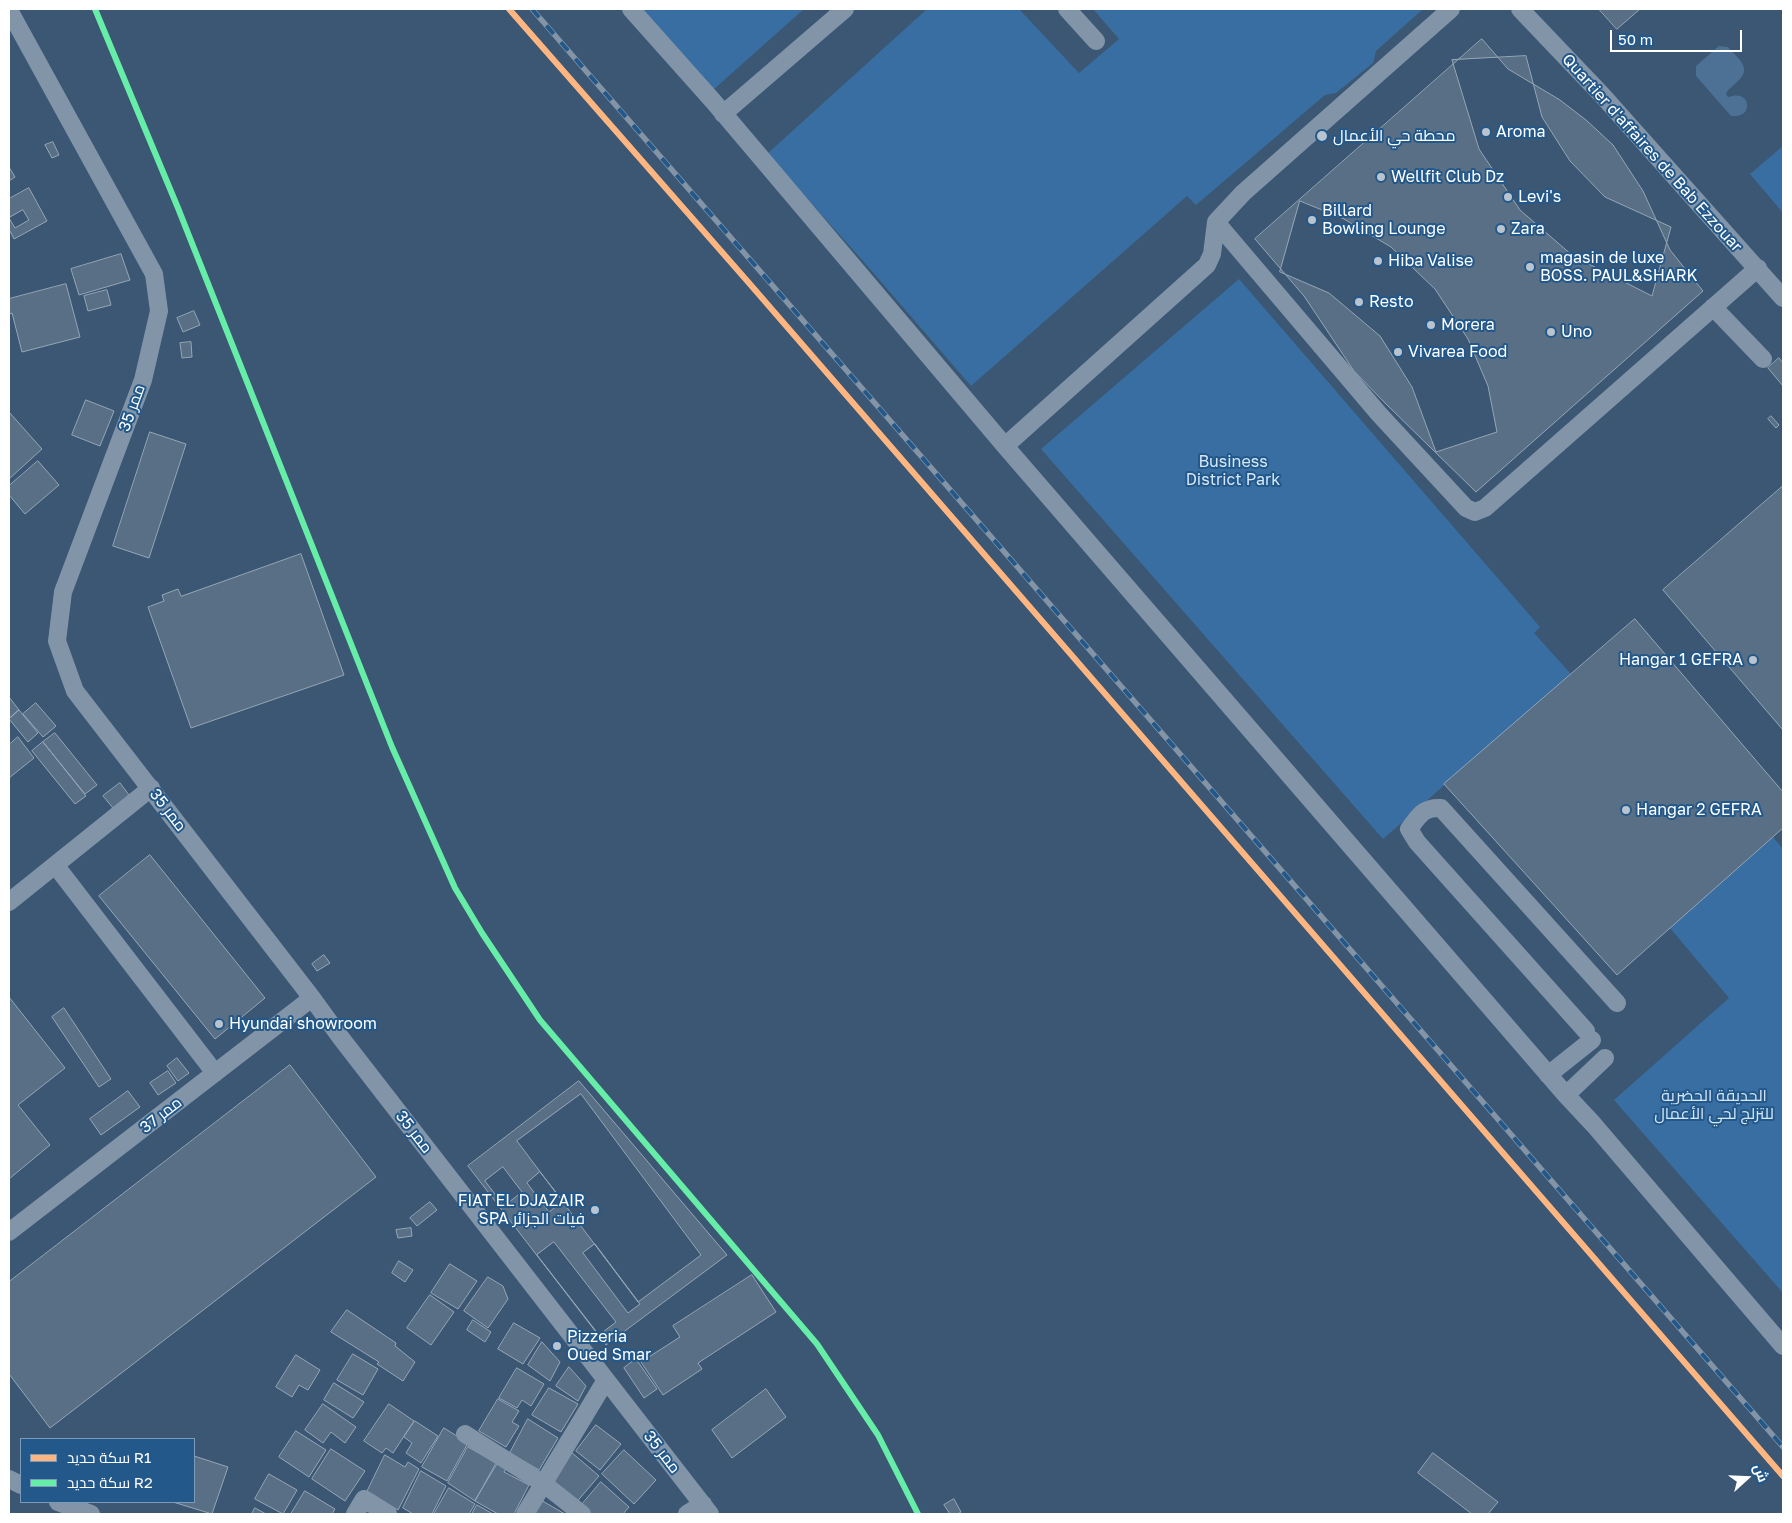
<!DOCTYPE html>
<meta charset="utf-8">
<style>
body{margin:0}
#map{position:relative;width:1792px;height:1523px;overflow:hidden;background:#3b5773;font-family:"Golos Text",Cairo,sans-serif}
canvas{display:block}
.frame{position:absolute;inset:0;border:10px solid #fff;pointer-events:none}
.legend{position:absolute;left:20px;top:1438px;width:175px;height:65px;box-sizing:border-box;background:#23588b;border:1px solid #7b9bb9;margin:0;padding:6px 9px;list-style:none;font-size:15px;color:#fff}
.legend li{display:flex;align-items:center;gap:10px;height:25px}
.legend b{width:25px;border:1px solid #7b9bb9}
.north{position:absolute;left:1722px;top:1453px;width:50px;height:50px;-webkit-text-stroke:4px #23588b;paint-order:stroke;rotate:70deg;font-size:14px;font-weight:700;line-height:20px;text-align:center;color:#fff}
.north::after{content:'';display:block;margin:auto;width:18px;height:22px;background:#fff;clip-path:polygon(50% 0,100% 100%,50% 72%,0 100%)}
.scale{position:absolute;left:1610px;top:30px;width:132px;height:22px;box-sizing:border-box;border:2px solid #fff;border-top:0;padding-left:6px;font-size:15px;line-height:18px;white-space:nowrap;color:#fff;-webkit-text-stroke:4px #23588b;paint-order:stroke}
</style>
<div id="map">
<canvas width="1792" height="1523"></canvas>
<div class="frame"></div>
<ul class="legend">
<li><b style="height:6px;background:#ffb580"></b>سكة حديد R1</li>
<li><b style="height:6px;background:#66eda8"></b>سكة حديد R2</li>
</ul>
<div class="north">ش</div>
<div class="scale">50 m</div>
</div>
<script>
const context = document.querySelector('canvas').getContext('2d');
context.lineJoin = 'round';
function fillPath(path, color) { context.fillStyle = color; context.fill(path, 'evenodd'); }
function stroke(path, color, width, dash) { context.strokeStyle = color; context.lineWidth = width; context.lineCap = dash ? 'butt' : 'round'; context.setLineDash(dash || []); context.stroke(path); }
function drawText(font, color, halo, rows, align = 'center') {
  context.font = font + ' "Golos Text",Cairo,sans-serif'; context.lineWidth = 4; context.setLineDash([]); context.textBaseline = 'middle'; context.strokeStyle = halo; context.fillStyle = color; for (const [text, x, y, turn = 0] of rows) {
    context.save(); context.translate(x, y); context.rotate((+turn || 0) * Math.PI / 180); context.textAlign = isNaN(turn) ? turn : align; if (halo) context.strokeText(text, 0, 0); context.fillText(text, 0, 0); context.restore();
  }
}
fillPath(new Path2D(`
 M 642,9 L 804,9 L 713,90 Z
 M 927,9 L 1019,9 L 1079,73 L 1119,39 L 1093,9 L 1423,9 L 1376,51 L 1373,63 L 1336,93 L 1325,95 L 1196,205 L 1187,196 L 971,386 L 863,261 L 767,154 Z
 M 1783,146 L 1783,213 L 1750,174 Z
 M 1239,279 L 1540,627 L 1534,633 L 1571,674 L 1383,839 L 1041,449 Z
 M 1773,837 L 1783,849 L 1783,1293 L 1614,1100 L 1729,998 L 1670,928 Z`), '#386ea1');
fillPath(new Path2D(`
 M 1719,46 L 1728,47 C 1739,60 1753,68 1737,82 C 1733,86 1728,89 1726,94 L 1728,97 C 1735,95 1741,94 1746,100 C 1750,112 1742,117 1731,116 L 1696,76 L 1696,66 Z`), '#4c7195');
const building = new Path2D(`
 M 1599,9 L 1640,9 L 1617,29 Z
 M 1482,39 L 1508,69 L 1560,100 L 1586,120 L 1613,145 L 1643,191 L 1670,250 L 1703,291 L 1476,492 L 1386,404 L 1354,371 L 1304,296 L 1255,239 Z
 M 1526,56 L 1542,117 L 1570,161 L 1605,197 L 1671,227 L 1652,296 L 1573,256 L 1520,210 L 1479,149 L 1452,60 Z
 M 53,142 L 59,155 L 52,158 L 45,145 Z
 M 9,167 L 15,177 L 9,181 Z
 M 29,188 L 47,221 L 14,239 L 9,229 L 9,199 Z
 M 1300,201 L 1344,219 L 1391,247 L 1435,289 L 1468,339 L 1488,386 L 1497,432 L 1436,452 L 1412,387 L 1380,336 L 1329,293 L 1280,272 Z
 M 23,210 L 29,220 L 15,228 L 9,218 Z
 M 121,254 L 130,280 L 79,295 L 71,269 Z
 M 66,284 L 80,337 L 22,352 L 12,313 L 9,314 L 9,299 Z
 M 107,290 L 111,305 L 88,311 L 84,296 Z
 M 194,311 L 200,325 L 183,332 L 177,318 Z
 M 191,342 L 192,357 L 182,358 L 180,343 Z
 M 1779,358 L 1783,363 L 1783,386 L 1768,368 Z
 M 86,400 L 114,411 L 100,446 L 72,435 Z
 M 9,412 L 42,449 L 9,479 Z
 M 1771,416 L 1779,425 L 1776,428 L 1768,419 Z
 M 150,432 L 186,444 L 149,558 L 113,546 Z
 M 38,461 L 59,485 L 25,514 L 9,495 L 9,486 Z
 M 1783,486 L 1783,730 L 1663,590 Z
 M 301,554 L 344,675 L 191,728 L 148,607 L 164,601 L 162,595 L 178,589 L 181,596 Z
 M 1635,619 L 1783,792 L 1783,828 L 1617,975 L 1444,784 Z
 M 9,697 L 19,710 L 10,718 L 9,717 Z
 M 36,703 L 56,726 L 43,737 L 23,714 Z
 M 19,710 L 38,733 L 28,742 L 9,719 Z
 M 55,733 L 97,785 L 85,794 L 43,742 Z
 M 18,737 L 34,758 L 9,778 L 9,745 Z
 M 43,742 L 86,796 L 75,804 L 32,751 Z
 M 120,783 L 129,795 L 113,808 L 103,796 Z
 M 150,855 L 265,998 L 215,1039 L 99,896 Z
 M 324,955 L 330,963 L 317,971 L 312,964 Z
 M 9,997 L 65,1068 L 18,1105 L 50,1145 L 9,1179 Z
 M 64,1008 L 111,1079 L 99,1087 L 52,1017 Z
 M 177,1058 L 189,1073 L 178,1081 L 167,1066 Z
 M 290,1065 L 376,1177 L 50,1428 L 9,1374 L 9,1282 Z
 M 168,1071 L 176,1083 L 158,1095 L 150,1083 Z
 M 579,1081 L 727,1255 L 606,1345 L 468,1166 Z
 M 128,1091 L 140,1107 L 101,1135 L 90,1119 Z
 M 581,1094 L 701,1255 L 638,1302 L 517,1141 Z
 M 503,1167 L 522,1192 L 504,1206 L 485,1181 Z
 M 540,1172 L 563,1201 L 549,1212 L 527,1183 Z
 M 430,1202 L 437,1210 L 417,1226 L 410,1218 Z
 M 411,1228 L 412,1236 L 398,1238 L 396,1230 Z
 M 554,1242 L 616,1322 L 599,1335 L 537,1255 Z
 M 595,1244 L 640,1304 L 628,1313 L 583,1253 Z
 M 399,1261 L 413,1270 L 405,1282 L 392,1273 Z
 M 450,1264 L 477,1281 L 458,1309 L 431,1293 Z
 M 752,1275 L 776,1312 L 698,1363 L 702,1369 L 663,1395 L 641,1362 L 680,1337 L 673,1326 Z
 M 488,1277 L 503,1286 L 508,1299 L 488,1328 L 464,1311 Z
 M 430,1295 L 454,1312 L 431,1345 L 407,1328 Z
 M 347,1310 L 396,1343 L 395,1346 L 415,1362 L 403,1381 L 377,1364 L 379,1362 L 331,1332 Z
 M 473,1320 L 491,1332 L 485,1342 L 467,1330 Z
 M 514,1323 L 540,1338 L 523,1364 L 498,1349 Z
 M 542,1342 L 560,1362 L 550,1381 L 528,1365 Z
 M 353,1354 L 378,1369 L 363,1395 L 337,1380 Z
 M 296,1355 L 320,1370 L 308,1390 L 299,1385 L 292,1397 L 276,1387 Z
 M 636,1359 L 657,1389 L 644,1398 L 624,1368 Z
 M 569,1367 L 586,1386 L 578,1401 L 556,1386 Z
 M 517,1368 L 544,1384 L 531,1406 L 522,1400 L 517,1408 L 499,1398 Z
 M 334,1383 L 364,1402 L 353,1418 L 324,1400 Z
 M 549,1388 L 578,1404 L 561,1432 L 532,1415 Z
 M 766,1389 L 786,1417 L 732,1458 L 712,1430 Z
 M 498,1399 L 519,1411 L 512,1422 L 519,1426 L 506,1447 L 479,1431 Z
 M 323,1404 L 356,1427 L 345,1443 L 331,1432 L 323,1443 L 305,1430 Z
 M 389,1404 L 414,1421 L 393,1453 L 386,1448 L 382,1453 L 364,1441 Z
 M 528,1419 L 558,1438 L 539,1470 L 510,1453 Z
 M 415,1421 L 438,1436 L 421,1463 L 406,1453 L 412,1443 L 404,1437 Z
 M 596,1425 L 621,1444 L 600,1470 L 576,1451 Z
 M 444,1428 L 468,1443 L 447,1481 L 422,1467 Z
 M 296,1431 L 326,1450 L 309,1477 L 279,1457 Z
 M 468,1447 L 496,1463 L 475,1501 L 448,1483 Z
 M 331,1449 L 365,1471 L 345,1501 L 312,1479 Z
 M 624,1450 L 656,1480 L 634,1504 L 602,1474 Z
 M 571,1452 L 599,1476 L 574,1505 L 550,1483 Z
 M 1433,1453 L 1498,1502 L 1488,1514 L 1472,1514 L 1418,1473 Z
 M 385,1455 L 405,1467 L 408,1462 L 419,1469 L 398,1510 L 367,1492 Z
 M 194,1456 L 228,1467 L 212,1514 L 173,1502 L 194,1502 Z
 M 498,1463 L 507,1467 L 504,1472 L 529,1485 L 514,1514 L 498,1514 L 475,1501 Z
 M 421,1471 L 446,1486 L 432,1514 L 413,1514 L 403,1508 Z
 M 269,1474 L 297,1490 L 283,1514 L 255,1499 Z
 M 601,1482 L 629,1507 L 623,1514 L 586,1514 L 579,1508 Z
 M 449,1488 L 475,1504 L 469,1514 L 434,1514 Z
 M 305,1491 L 335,1509 L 332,1514 L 291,1514 Z
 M 539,1499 L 565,1514 L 531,1514 Z
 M 954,1499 L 961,1512 L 957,1514 L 950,1514 L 944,1505 Z
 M 477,1505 L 493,1514 L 472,1514 Z
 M 255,1508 L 266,1514 L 252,1514 Z`);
fillPath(building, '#586f85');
stroke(building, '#96a6b6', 1);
stroke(new Path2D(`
 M 631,9 L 713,101 L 1005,446 L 1566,1095 L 1594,1125 L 1783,1346
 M 1067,9 L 1096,41
 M 1520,9 L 1602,95 L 1783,298
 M 9,10 L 154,274 L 159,311 L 143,380 L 63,592 L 57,641 L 75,691 L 312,998 L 341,1038 L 710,1514
 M 723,114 L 845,9
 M 1216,222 L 1379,414 L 1466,508 L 1475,512 L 1485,508 L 1758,268
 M 1713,307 L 1763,359
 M 1005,446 L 1207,265 L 1212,254 L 1216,222 L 1243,193 L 1451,9
 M 56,866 L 215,1073
 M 9,902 L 151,788
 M 1586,1031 L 1417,842 L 1409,829 C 1419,816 1423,807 1441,808 L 1617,1003
 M 1548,1075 L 1592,1040
 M 1566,1095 L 1605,1058
 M 9,1232 L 312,998
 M 465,1434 L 544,1484 L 582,1514
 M 9,1479 L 21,1485
 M 58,1502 L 91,1514
 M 355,1514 L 364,1499 L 388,1514
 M 525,1514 L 606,1380
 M 687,1514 L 703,1504`), '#8295a8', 18);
const rail = new Path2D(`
 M 509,9 L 749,283 L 1783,1476
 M 532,9 L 1783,1447`);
stroke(rail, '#8294a6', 5.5);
stroke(rail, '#23588b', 4, [11]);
stroke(new Path2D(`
 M 509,9 L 749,283 L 1783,1476`), '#ffb580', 6);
stroke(new Path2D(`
 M 95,9 L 178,208 L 392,747 L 455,888 L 482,933 L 540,1020 L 817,1344 L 878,1435 L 918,1514`), '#66eda8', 6);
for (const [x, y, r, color] of [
 [1486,132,5,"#bac4ce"],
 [1322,136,6,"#bac4ce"],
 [1381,177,5,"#bac4ce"],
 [1508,197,5,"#bac4ce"],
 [1312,220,5,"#bac4ce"],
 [1501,229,5,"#bac4ce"],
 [1378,261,5,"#bac4ce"],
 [1530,267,5,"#bac4ce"],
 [1359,302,5,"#bac4ce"],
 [1431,325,5,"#bac4ce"],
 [1551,332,5,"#bac4ce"],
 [1398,352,5,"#bac4ce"],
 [1753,660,5,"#bac4ce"],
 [1626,810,5,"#bac4ce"],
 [219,1024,5,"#bac4ce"],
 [595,1210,5,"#bac4ce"],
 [557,1346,5,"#bac4ce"]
]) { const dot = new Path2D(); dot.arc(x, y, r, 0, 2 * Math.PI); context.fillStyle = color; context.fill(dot); stroke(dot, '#23588b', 2); }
drawText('16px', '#fff', '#23588b', [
 ["Aroma",1496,132],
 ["محطة حي الأعمال",1333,136],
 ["Wellfit Club Dz",1391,177],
 ["Levi's",1518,197],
 ["Billard",1322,211],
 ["Bowling Lounge",1322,229],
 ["Zara",1511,229],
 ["magasin de luxe",1540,258],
 ["BOSS. PAUL&SHARK",1540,276],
 ["Hiba Valise",1388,261],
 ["Resto",1369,302],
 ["Morera",1441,325],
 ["Uno",1561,332],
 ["Vivarea Food",1408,352],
 ["Hangar 1 GEFRA",1743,660,"right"],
 ["Hangar 2 GEFRA",1636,810],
 ["Hyundai showroom",229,1024],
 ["FIAT EL DJAZAIR",585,1201,"right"],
 ["SPA فيات الجزائر",585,1219,"right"],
 ["Pizzeria",567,1337],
 ["Oued Smar",567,1355]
], 'left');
drawText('16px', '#fff', '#23588b', [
 ["Quartier d'affaires de Bab Ezzouar",1652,153,48],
 ["ممر 35",132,408,-70],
 ["ممر 35",168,810,52],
 ["ممر 37",161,1115,-38],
 ["ممر 35",414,1132,52],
 ["ممر 35",662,1452,52]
]);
drawText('16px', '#d5e7f8', '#23588b', [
 ["Business",1233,462],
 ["District Park",1233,480],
 ["الحديقة الحضرية",1714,1096],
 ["للتزلج لحي الأعمال",1714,1114]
]);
</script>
